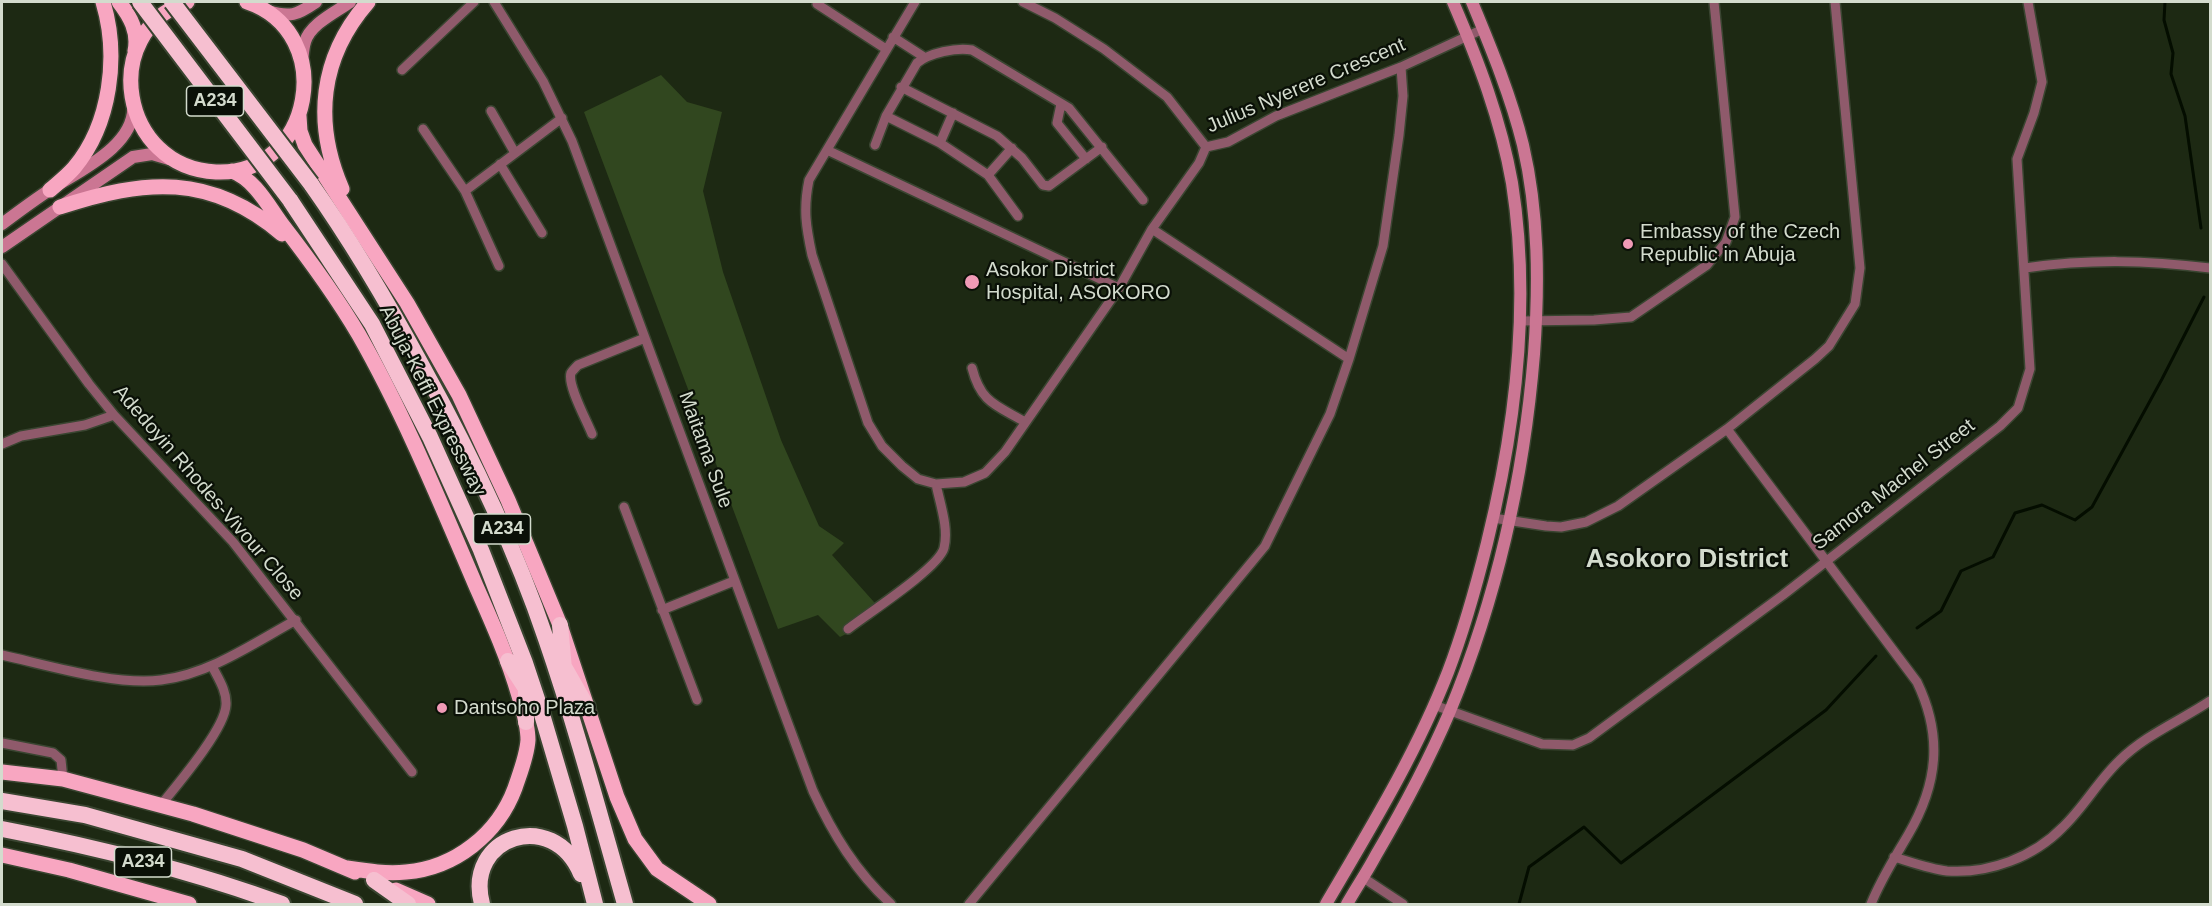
<!DOCTYPE html>
<style>
body{margin:0}
#map{position:relative;width:2212px;height:906px;overflow:hidden;background:#1d2913;font-family:Helvetica,sans-serif}
canvas{display:block}
.frame{position:absolute;inset:0;border:3px solid #d3dbcd;pointer-events:none}
</style>
<div id="map">
<canvas width="2212" height="906"></canvas>
<div class="frame"></div>
</div>
<script>
const context = document.querySelector('canvas').getContext('2d');
context.lineJoin = 'round';
function fillPath(path, color) { context.fillStyle = color; context.fill(path, 'evenodd'); }
function stroke(path, color, width, dash) { context.strokeStyle = color; context.lineWidth = width; context.lineCap = dash ? 'butt' : 'round'; context.setLineDash(dash || []); context.stroke(path); }
function drawText(font, color, halo, rows, align = 'center') {
  context.font = font + ' Helvetica,sans-serif'; context.lineWidth = 4.5; context.setLineDash([]); context.textBaseline = 'middle'; context.strokeStyle = halo; context.fillStyle = color; for (const [text, x, y, turn = 0] of rows) {
    context.save(); context.translate(x, y); context.rotate((+turn || 0) * Math.PI / 180); context.textAlign = isNaN(turn) ? turn : align; if (halo) context.strokeText(text, 0, 0); context.fillText(text, 0, 0); context.restore();
  }
}
fillPath(new Path2D(`
 M 661,75 L 687,102 L 722,112 L 703,191 L 723,272 L 781,440 L 819,526 L 844,543 L 832,555 L 882,611 L 870,620 L 858,624 L 860,627 L 840,637 L 818,615 L 778,629 L 584,112 Z`), '#31471f');
stroke(new Path2D(`
 M 2165,2 L 2164,20 L 2173,53 L 2171,74 L 2185,116 L 2201,228
 M 1917,628 L 1941,611 L 1961,571 L 1993,557 L 2015,513 L 2042,505 L 2075,520 L 2092,507 L 2162,379 L 2204,297
 M 1519,904 L 1529,867 L 1584,827 L 1621,863 L 1826,710 L 1876,656`), '#040d00', 3);
const minor = new Path2D(`
 M 494,2 L 543,81 L 572,141 L 813,791 C 833,834 856,872 891,904
 M 915,2 L 809,180 C 803,209 806,227 812,255 L 868,423 L 882,446 L 902,466 L 918,479 L 936,484 L 964,482 L 985,473 L 1005,452 L 1119,288 L 1152,229 L 1199,163 L 1206,147 L 1228,142 L 1276,116 L 1401,67 L 1483,29
 M 1023,2 L 1055,18 L 1104,49 L 1167,97 L 1206,147
 M 817,4 L 886,49
 M 893,37 L 924,57
 M 402,70 L 474,2
 M 901,87 L 997,136 L 1022,158 L 1043,185 L 1049,186 L 1102,147
 M 1061,104 L 1057,123 L 1086,159
 M 491,111 L 515,153
 M 886,116 L 940,143 L 988,175 L 1018,216
 M 423,129 L 465,191 L 499,266
 M 940,143 L 953,113
 M 875,145 L 886,116 L 917,63 C 929,53 957,47 972,50 L 1069,108 L 1143,200
 M 827,150 L 1119,288
 M 500,164 L 542,233
 M 988,175 L 1012,148
 M 465,191 L 562,118
 M 1152,229 L 1349,359
 M 2,264 L 89,384 L 114,415 L 233,542 L 412,772
 M 2025,268 C 2089,259 2146,260 2210,268
 M 1520,321 L 1594,320 L 1631,317 L 1707,265 L 1726,242 L 1735,217 L 1714,2
 M 972,368 C 981,403 996,405 1025,422
 M 1727,429 L 1917,682 C 1943,736 1938,784 1908,835 C 1894,859 1881,879 1871,904
 M 592,434 C 587,421 567,385 571,373 C 573,370 575,368 578,365 L 645,338
 M 2,444 L 21,436 L 85,425 L 114,415
 M 624,507 L 697,700
 M 1493,518 L 1546,526 L 1561,527 L 1586,522 L 1618,506 L 1727,429 L 1815,359 L 1829,346 L 1855,304 L 1860,268 L 1835,2
 M 662,610 L 734,581
 M 848,629 C 867,614 939,568 944,548 C 949,528 940,504 936,484
 M 2,655 C 47,665 116,686 161,680 C 210,674 254,643 296,620
 M 1434,705 L 1542,744 L 1573,745 L 1589,738 L 1783,595 L 2000,426 L 2018,408 L 2030,369 L 2017,159 L 2034,113 L 2042,82 L 2028,2
 M 2,743 L 53,753 L 61,760 L 63,779
 M 161,805 C 177,785 225,729 226,705 C 227,691 218,678 212,666
 M 1894,857 C 1911,862 1929,869 1947,871 C 1989,874 2034,857 2063,827 C 2084,807 2098,781 2119,761 C 2145,735 2180,721 2210,701
 M 1362,877 L 1403,904
 M 969,904 L 1265,546 L 1330,414 L 1349,359 L 1383,246 L 1399,135 L 1403,96 L 1401,67`);
const secondary = new Path2D(`
 M 268,11 C 290,18 297,15 316,2
 M 302,61 C 303,55 303,48 305,42 C 310,24 336,12 350,2
 M 2,224 C 18,212 34,200 51,189 C 79,171 137,145 133,104
 M 2,247 L 133,157 L 152,154 L 169,159
 M 1326,904 C 1370,829 1416,754 1448,672 C 1464,630 1476,587 1487,543 C 1516,426 1531,303 1512,183 C 1501,120 1478,60 1453,2
 M 1347,904 C 1356,888 1367,872 1376,855 C 1403,809 1429,760 1450,711 C 1497,597 1524,477 1534,354 C 1539,285 1539,214 1523,145 C 1511,96 1491,48 1472,2`);
const trunk = new Path2D(`
 M 119,2 C 130,16 139,32 135,51
 M 187,2 C 98,32 120,168 216,172 C 313,176 339,33 247,2
 M 299,116 L 300,131 L 305,145 L 407,303 L 459,395 L 508,500 L 560,625 L 617,797 L 635,839 L 657,869 L 709,904
 M 232,171 C 254,179 268,205 281,223 C 309,259 336,296 359,335 C 404,414 440,502 476,586 C 492,622 508,658 519,696 C 523,710 528,725 528,740 C 527,756 520,773 515,788 C 498,834 455,868 406,872 C 386,874 367,871 347,868
 M 342,189 C 313,122 320,57 368,2
 M 50,190 C 58,183 67,176 74,168 C 111,124 119,55 103,2
 M 60,207 C 145,179 210,173 282,234
 M 2,772 L 63,779 L 193,814 L 303,850 L 355,872
 M 2,855 L 69,870 L 189,904
 M 396,890 L 428,904`);
const motorway = new Path2D(`
 M 311,184 C 352,242 388,303 422,366 C 470,453 514,544 546,639 C 576,726 600,816 625,904
 M 290,200 L 372,324 L 430,437 L 481,550 L 525,663 L 541,711 L 575,826 L 595,904
 M 560,625 L 564,669
 M 559,658 L 587,707
 M 508,661 L 529,693
 M 526,682 L 526,722
 M 2,801 L 85,815 L 242,859 L 355,904
 M 2,829 C 96,847 192,871 282,904
 M 374,880 L 408,904
 M 482,904 C 464,836 553,807 581,874`);
stroke(minor, '#3a4531', 12);
stroke(secondary, '#3a4531', 15);
stroke(trunk, '#3a4531', 18);
stroke(motorway, '#3a4531', 20);
stroke(minor, '#8f5a6b', 9);
stroke(secondary, '#cb7693', 12);
stroke(trunk, '#f8a6c1', 15);
stroke(motorway, '#f6bfd0', 16);
const motorwayBridge = new Path2D(`
 M 140,2 L 290,200
 M 172,2 L 311,184`);
stroke(motorwayBridge, '#3a4531', 20, []);
stroke(motorwayBridge, '#f6bfd0', 16);
for (const [x, y, r, color] of [
 [1628,244,6,"#f09ab6"],
 [972,282,8,"#f09ab6"],
 [442,708,6,"#f09ab6"]
]) { const dot = new Path2D(); dot.arc(x, y, r, 0, 2 * Math.PI); context.fillStyle = color; context.fill(dot); stroke(dot, '#0a1007', 2); }
for (const [x, y, w] of [
 [215,101,57],
 [502,529,57],
 [143,862,57]
]) { const box = new Path2D(); box.roundRect(x - w / 2, y - 15, w, 30, 4.5); context.fillStyle = '#0a1007'; context.fill(box); stroke(box, '#d3dbcd', 1.5); }
drawText('bold 18px', '#d3dbcd', null, [
 ["A234",215,101],
 ["A234",502,529],
 ["A234",143,862]
]);
drawText('20px', '#d3dbcd', '#0a1007', [
 ["Julius Nyerere Crescent",1306,86,-23],
 ["Abuja-Keffi Expressway",432,401,63],
 ["Maitama Sule",705,450,70],
 ["Samora Machel Street",1894,485,-38],
 ["Adedoyin Rhodes-Vivour Close",208,493,49]
]);
drawText('20px', '#d3dbcd', '#0a1007', [
 ["Embassy of the Czech",1640,232],
 ["Republic in Abuja",1640,255],
 ["Asokor District",986,270],
 ["Hospital, ASOKORO",986,293],
 ["Dantsoho Plaza",454,708]
], 'left');
drawText('bold 26px', '#d3dbcd', '#0a1007', [
 ["Asokoro District",1687,560]
]);
</script>
